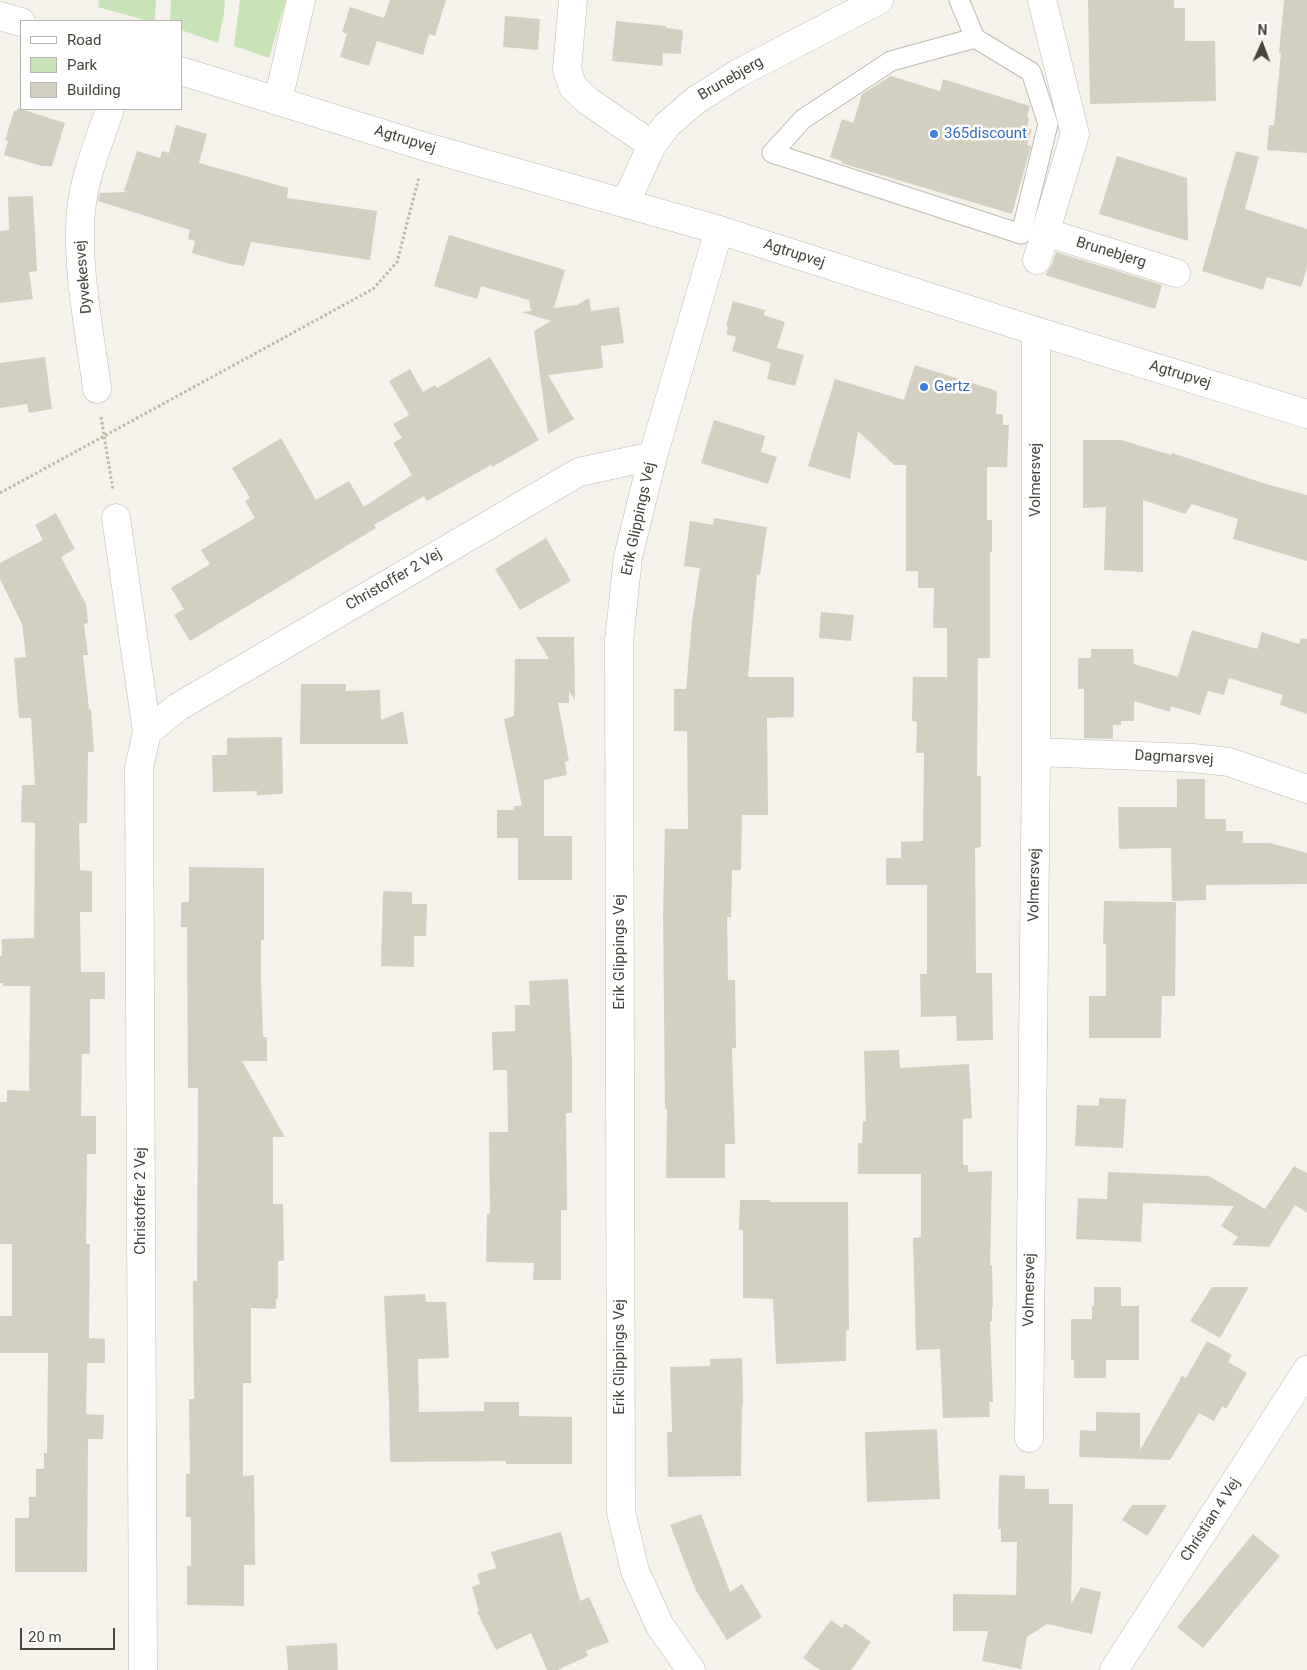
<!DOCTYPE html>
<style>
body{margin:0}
#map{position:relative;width:1307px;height:1670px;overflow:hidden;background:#f4f2eb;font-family:Roboto,sans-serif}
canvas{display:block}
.legend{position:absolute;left:20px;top:20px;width:162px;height:90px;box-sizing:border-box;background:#fff;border:1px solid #b5b4b0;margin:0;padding:6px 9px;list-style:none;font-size:15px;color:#474439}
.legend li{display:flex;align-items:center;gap:10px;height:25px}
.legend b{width:25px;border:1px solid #b5b4b0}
.north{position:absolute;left:1237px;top:20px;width:50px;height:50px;-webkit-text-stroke:4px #fff;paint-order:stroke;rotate:2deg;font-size:14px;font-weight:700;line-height:20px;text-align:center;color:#474439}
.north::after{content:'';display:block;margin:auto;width:18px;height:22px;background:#474439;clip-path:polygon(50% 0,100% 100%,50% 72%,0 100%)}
.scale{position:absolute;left:20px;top:1628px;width:95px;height:22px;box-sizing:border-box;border:2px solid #474439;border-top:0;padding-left:6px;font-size:15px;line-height:18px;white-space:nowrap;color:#474439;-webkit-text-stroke:4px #fff;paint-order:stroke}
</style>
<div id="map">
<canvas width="1307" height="1670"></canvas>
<ul class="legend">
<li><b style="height:6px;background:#fff"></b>Road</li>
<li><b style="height:14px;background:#c9e3b8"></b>Park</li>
<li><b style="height:14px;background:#d4d0c1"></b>Building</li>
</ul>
<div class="north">N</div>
<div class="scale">20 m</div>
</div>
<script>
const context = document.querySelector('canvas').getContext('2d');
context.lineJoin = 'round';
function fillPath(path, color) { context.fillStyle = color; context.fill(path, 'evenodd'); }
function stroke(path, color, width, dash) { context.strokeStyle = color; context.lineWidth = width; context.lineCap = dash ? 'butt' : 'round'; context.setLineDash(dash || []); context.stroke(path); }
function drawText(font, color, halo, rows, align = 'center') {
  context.font = font + ' Roboto,sans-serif'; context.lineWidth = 5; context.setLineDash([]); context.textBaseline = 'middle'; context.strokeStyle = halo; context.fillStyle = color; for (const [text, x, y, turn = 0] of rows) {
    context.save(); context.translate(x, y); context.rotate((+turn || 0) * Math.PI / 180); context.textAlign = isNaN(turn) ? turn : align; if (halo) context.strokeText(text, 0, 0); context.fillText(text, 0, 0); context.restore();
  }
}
fillPath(new Path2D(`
 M 99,0 L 156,0 L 155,21 L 148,21 L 98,7 Z
 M 171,0 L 225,0 L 224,13 L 218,43 L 181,30 L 181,21 L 170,21 Z
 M 240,0 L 286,0 L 269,58 L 234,46 Z`), '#c9e3b8');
fillPath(new Path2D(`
 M 390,0 L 446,0 L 435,36 L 429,34 L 423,55 L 377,41 L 369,66 L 340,57 L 347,34 L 342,32 L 350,7 L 384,18 Z
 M 1088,0 L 1174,0 L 1174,8 L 1185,8 L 1185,41 L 1215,41 L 1216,101 L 1090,104 Z
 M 1284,0 L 1307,0 L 1307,153 L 1267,150 L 1269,125 L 1274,125 L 1281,53 L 1279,53 Z
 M 505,16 L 540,19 L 538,50 L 503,47 Z
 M 616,21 L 666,26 L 666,28 L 683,30 L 681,54 L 663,53 L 662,66 L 612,61 Z
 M 891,76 L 940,91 L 943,79 L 1030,106 L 1027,117 L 1029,118 L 1027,128 L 1032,129 L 1027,145 L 1031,146 L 1012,214 L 841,163 L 842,161 L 830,157 L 842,119 L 853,123 L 862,94 Z
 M 18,108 L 65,123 L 52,166 L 42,166 L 4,155 L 8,141 L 5,140 L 14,111 L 17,111 Z
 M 176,125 L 207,134 L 199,163 L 288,188 L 287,198 L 377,211 L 370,260 L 251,242 L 244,266 L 230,264 L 192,253 L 195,241 L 188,239 L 190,230 L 98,201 L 100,193 L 128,192 L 124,191 L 137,151 L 160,158 L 162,151 L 169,153 Z
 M 1236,151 L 1259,157 L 1245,209 L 1307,229 L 1307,268 L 1301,287 L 1267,277 L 1263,290 L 1202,271 Z
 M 1117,156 L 1187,178 L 1188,241 L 1099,214 Z
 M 33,196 L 37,271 L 29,272 L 33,299 L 0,303 L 0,231 L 9,230 L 8,197 Z
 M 449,235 L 565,270 L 554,308 L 577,305 L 589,298 L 591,311 L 619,307 L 624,343 L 601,346 L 603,368 L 548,375 L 574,419 L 548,434 L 534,331 L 551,321 L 521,312 L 531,311 L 529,300 L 481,286 L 477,299 L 434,286 Z
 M 1056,252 L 1162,285 L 1155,309 L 1045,275 L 1052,265 Z
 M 733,301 L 765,310 L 764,315 L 785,322 L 777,348 L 804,355 L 795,386 L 767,379 L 771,363 L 732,351 L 736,337 L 726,334 L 728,327 L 726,326 Z
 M 45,357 L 52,409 L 29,413 L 27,404 L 0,408 L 0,363 Z
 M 490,357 L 539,440 L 492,467 L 491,465 L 427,501 L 424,496 L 374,525 L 376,528 L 190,641 L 174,615 L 184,609 L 171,588 L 210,564 L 201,550 L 255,518 L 245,501 L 250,498 L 232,468 L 281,438 L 316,500 L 349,481 L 364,507 L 412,475 L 393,443 L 402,438 L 393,424 L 409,415 L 389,381 L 410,369 L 423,392 L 435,385 L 437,388 Z
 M 915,365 L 997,391 L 996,414 L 1003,414 L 1003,425 L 1009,425 L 1007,467 L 987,467 L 987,520 L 992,520 L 992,552 L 990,552 L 990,658 L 978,658 L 977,776 L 981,776 L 981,847 L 975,848 L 976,973 L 992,973 L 993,1040 L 957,1041 L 956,1016 L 921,1017 L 920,974 L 927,974 L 927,885 L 886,885 L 886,858 L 901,858 L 901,842 L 923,841 L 924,753 L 916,753 L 917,722 L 912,721 L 913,677 L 947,677 L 947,628 L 933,628 L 934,588 L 918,588 L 918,571 L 906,571 L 906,465 L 894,465 L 858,431 L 850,479 L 808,466 L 835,379 L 904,400 Z
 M 714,420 L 765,436 L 761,452 L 777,457 L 768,484 L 701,463 Z
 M 1083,440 L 1121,440 L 1171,455 L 1172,453 L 1266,484 L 1307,495 L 1307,561 L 1233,539 L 1238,519 L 1192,504 L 1185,514 L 1143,500 L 1143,572 L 1104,570 L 1106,507 L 1083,508 Z
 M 56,513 L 75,549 L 61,557 L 86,604 L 88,623 L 84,624 L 88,655 L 83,655 L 89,709 L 91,709 L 94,752 L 88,752 L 87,823 L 79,823 L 80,870 L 92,871 L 92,912 L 80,912 L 81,972 L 105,972 L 105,999 L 90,999 L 90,1054 L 82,1054 L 81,1116 L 96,1116 L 96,1154 L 87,1154 L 86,1244 L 90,1244 L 89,1338 L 105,1339 L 105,1363 L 87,1363 L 86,1414 L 104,1415 L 103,1439 L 88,1439 L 87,1572 L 15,1572 L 15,1518 L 29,1518 L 29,1497 L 36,1497 L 36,1469 L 44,1469 L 44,1453 L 47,1453 L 48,1353 L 0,1353 L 0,1316 L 12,1316 L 12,1244 L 0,1244 L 0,1102 L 7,1102 L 7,1090 L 29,1091 L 30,986 L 3,986 L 3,983 L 0,983 L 0,956 L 2,956 L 2,939 L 34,938 L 35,823 L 21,822 L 22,785 L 35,785 L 31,718 L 19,718 L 14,658 L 26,657 L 22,624 L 0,579 L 0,563 L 43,540 L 35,525 Z
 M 714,518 L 767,527 L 760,575 L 757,574 L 748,677 L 794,677 L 794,717 L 767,718 L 768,815 L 742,815 L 741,870 L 732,870 L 731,917 L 727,917 L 728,980 L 735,980 L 736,1048 L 732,1048 L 735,1144 L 725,1144 L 725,1178 L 666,1178 L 667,1109 L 665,1109 L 663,914 L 665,829 L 688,829 L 687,731 L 674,731 L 674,689 L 686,689 L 692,622 L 700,568 L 684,566 L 690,521 L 713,525 Z
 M 546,538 L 571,581 L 520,610 L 495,569 Z
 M 821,612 L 854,615 L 851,641 L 819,638 Z
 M 1192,630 L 1257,649 L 1262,632 L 1299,644 L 1301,638 L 1307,639 L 1307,714 L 1280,705 L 1283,695 L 1229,678 L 1224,695 L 1208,691 L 1200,715 L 1171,706 L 1170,712 L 1134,701 L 1134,721 L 1121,721 L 1121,725 L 1113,725 L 1113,739 L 1084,738 L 1084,689 L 1078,689 L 1078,658 L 1091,658 L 1091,649 L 1133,649 L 1134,664 L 1178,677 Z
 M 536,637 L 574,637 L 575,700 L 569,691 L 569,703 L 558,703 L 569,761 L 565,762 L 567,775 L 544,780 L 544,836 L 572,836 L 572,880 L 518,880 L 518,838 L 497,838 L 497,810 L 514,810 L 514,806 L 522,806 L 504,719 L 514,716 L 515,659 L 549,659 Z
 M 301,684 L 346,684 L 346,691 L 380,690 L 381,720 L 403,711 L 408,744 L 300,744 Z
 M 282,737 L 283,794 L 257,795 L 257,791 L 213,792 L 212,755 L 227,755 L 227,738 Z
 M 1177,779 L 1205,779 L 1205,819 L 1226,819 L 1226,831 L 1243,831 L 1243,843 L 1270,843 L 1307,853 L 1307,884 L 1206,885 L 1206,900 L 1172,901 L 1171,848 L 1119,849 L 1118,807 L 1177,807 Z
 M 189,867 L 264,868 L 264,940 L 261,940 L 261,976 L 263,1037 L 267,1037 L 267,1061 L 242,1061 L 285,1137 L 273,1137 L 273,1204 L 283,1204 L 284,1261 L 278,1261 L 278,1299 L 276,1299 L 276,1309 L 251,1308 L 251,1383 L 243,1383 L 243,1476 L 254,1475 L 255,1565 L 244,1565 L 244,1606 L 187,1605 L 187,1566 L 191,1566 L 191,1517 L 186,1517 L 186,1474 L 190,1474 L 189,1399 L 194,1399 L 193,1281 L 197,1281 L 198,1088 L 188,1088 L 187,927 L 181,927 L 181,902 L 189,902 Z
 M 383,891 L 412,892 L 412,904 L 427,904 L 426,936 L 414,936 L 414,967 L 381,966 Z
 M 1104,901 L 1176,902 L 1175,996 L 1162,996 L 1161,1038 L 1089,1038 L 1089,996 L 1106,996 L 1106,944 L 1103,944 Z
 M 568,979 L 572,1061 L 572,1113 L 566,1113 L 567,1210 L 561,1210 L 561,1280 L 533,1280 L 534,1263 L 486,1262 L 487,1214 L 490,1214 L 489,1132 L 508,1132 L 507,1070 L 493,1070 L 492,1032 L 515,1031 L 515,1005 L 530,1005 L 529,981 Z
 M 899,1050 L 900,1068 L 969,1064 L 972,1118 L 963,1119 L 963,1165 L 968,1165 L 968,1172 L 992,1171 L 990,1266 L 992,1265 L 993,1307 L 992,1307 L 992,1321 L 990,1321 L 993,1402 L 989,1402 L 990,1417 L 943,1418 L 940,1349 L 916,1350 L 913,1238 L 921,1237 L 921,1174 L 858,1174 L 858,1143 L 862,1143 L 863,1121 L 866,1121 L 864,1051 Z
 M 1099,1098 L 1126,1099 L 1123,1148 L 1075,1146 L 1077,1105 L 1099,1106 Z
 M 1294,1166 L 1307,1173 L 1307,1213 L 1295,1205 L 1269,1247 L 1232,1245 L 1238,1237 L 1221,1226 L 1234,1206 L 1143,1203 L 1141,1242 L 1076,1239 L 1078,1198 L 1107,1199 L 1108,1172 L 1209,1176 L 1265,1209 Z
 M 740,1200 L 770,1200 L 770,1202 L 848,1202 L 849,1330 L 846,1330 L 846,1361 L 776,1364 L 773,1299 L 743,1298 L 743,1230 L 739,1230 Z
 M 1094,1287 L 1121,1287 L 1121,1306 L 1139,1306 L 1139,1360 L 1106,1360 L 1106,1378 L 1074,1378 L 1074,1360 L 1071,1360 L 1071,1319 L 1092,1319 L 1092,1306 L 1094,1306 Z
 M 1212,1287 L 1249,1287 L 1220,1338 L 1190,1321 Z
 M 425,1294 L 426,1302 L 446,1302 L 449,1358 L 418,1359 L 419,1412 L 484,1411 L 484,1402 L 519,1402 L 519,1416 L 572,1417 L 572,1464 L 506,1464 L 506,1461 L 390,1462 L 389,1401 L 384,1296 Z
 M 1207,1341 L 1232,1355 L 1228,1362 L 1247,1373 L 1226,1409 L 1222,1406 L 1214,1421 L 1199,1413 L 1170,1460 L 1079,1457 L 1080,1430 L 1096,1431 L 1096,1412 L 1140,1413 L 1140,1450 L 1182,1376 L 1186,1378 Z
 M 742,1358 L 743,1405 L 742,1405 L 741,1476 L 668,1477 L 667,1432 L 672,1432 L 670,1367 L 710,1366 L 710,1359 Z
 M 937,1429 L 940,1499 L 867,1502 L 865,1432 Z
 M 999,1475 L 1025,1476 L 1025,1489 L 1049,1489 L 1049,1504 L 1073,1504 L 1071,1604 L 1081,1587 L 1101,1592 L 1092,1634 L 1047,1624 L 1027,1637 L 1021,1669 L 982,1661 L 988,1631 L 953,1631 L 953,1594 L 1016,1595 L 1017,1542 L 1001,1542 L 1001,1529 L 998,1529 Z
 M 1132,1505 L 1167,1505 L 1147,1536 L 1122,1520 Z
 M 701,1514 L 730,1592 L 742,1584 L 762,1617 L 727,1640 L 696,1591 L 670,1525 Z
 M 561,1532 L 580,1601 L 589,1597 L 609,1642 L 586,1651 L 588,1656 L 557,1670 L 547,1670 L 531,1633 L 496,1650 L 477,1612 L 479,1611 L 472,1587 L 480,1584 L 477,1574 L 496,1568 L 491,1552 Z
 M 1253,1534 L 1280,1556 L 1203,1648 L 1177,1627 Z
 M 831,1620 L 842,1628 L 845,1623 L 871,1642 L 851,1670 L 820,1670 L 803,1658 Z
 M 337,1643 L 338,1670 L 288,1670 L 286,1646 Z`), '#d4d0c1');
const service = new Path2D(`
 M 959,0 L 975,38 L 1031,72 L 1048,124 L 1021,234 L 772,153 L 803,119 L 891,61 L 975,38`);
const minor = new Path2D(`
 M 573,0 L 567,70 L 573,87 L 588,101 L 652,145
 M 278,101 L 301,0
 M 626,202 L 652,145 L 667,125 L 696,100 L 737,74 L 879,0
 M 1045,232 L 1176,273
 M 1037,260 L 1075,134 L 1042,0
 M 97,389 C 90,333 76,268 81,211 C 84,178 99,141 110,109
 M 116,518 L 147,732
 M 1036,752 L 1193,758 L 1229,762 L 1307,789
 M 1029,1438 L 1036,752 L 1036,331
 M 143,1670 L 139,768 L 147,732 L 178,707 L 579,472 L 653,456
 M 691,1670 L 660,1626 L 635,1571 L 621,1512 L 619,641 L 628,557 L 653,456 L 719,230
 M 1114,1670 L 1307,1370`);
const tertiary = new Path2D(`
 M 0,16 L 21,22
 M 181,71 L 426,147 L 719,230 L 1036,331 L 1307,414`);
stroke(service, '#bebbae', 21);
stroke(minor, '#bebbae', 29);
stroke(tertiary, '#bebbae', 29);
stroke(new Path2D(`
 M 101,417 L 113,490
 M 0,493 L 373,289 L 397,262 L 419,177`), '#bfb9a1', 3, [2.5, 2.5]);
stroke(service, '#fff', 19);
stroke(minor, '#fff', 28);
stroke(tertiary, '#fff', 28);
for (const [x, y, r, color] of [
 [934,134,5,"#3f7fe0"],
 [924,387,5,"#3f7fe0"]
]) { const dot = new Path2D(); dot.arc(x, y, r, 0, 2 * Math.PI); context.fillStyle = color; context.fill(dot); stroke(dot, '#fff', 2); }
drawText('15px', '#474439', '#fff', [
 ["Brunebjerg",731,79,-30],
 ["Agtrupvej",405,140,17],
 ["Brunebjerg",1111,253,17],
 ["Agtrupvej",794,254,18],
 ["Dyvekesvej",84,277,-95],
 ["Agtrupvej",1180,375,17],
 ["Volmersvej",1036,480,-90],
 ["Erik Glippings Vej",639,519,-78],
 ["Christoffer 2 Vej",394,580,-30],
 ["Dagmarsvej",1174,758,3],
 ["Volmersvej",1035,885,-89],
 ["Erik Glippings Vej",620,952,-90],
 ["Christoffer 2 Vej",141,1201,-90],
 ["Volmersvej",1030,1290,-89],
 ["Erik Glippings Vej",620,1357,-90],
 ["Christian 4 Vej",1211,1520,-57]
]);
drawText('15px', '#366cbe', '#fff', [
 ["365discount",944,134],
 ["Gertz",934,387]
], 'left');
</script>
